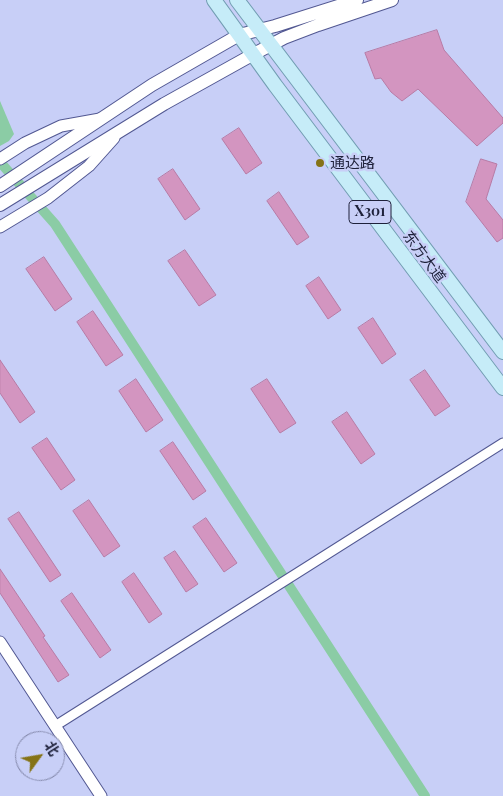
<!DOCTYPE html>
<meta charset="utf-8">
<style>
body{margin:0}
#map{position:relative;width:503px;height:796px;overflow:hidden;background:#c8cff7;font-family:"Playfair Display","Noto Sans SC",serif}
canvas{display:block}
.north{position:absolute;left:15px;top:731px;width:50px;height:50px;box-sizing:border-box;background:#c8cff7;border:1px solid #8489ab;border-radius:50%;rotate:58deg;font-size:14px;font-weight:700;line-height:20px;text-align:center;color:#1e213a}
.north::after{content:'';display:block;margin:auto;width:18px;height:22px;background:#857316;clip-path:polygon(50% 0,100% 100%,50% 72%,0 100%)}
</style>
<div id="map">
<canvas width="503" height="796"></canvas>
<div class="north">北</div>
</div>
<script>
const context = document.querySelector('canvas').getContext('2d');
context.lineJoin = 'round';
function fillPath(path, color) { context.fillStyle = color; context.fill(path, 'evenodd'); }
function stroke(path, color, width, dash) { context.strokeStyle = color; context.lineWidth = width; context.lineCap = dash ? 'butt' : 'round'; context.setLineDash(dash || []); context.stroke(path); }
function drawText(font, color, halo, rows, align = 'center') {
  context.font = font + ' "Playfair Display","Noto Sans SC",serif'; context.lineWidth = 5; context.setLineDash([]); context.textBaseline = 'middle'; context.strokeStyle = halo; context.fillStyle = color; for (const [text, x, y, turn = 0] of rows) {
    context.save(); context.translate(x, y); context.rotate((+turn || 0) * Math.PI / 180); context.textAlign = isNaN(turn) ? turn : align; if (halo) context.strokeText(text, 0, 0); context.fillText(text, 0, 0); context.restore();
  }
}
fillPath(new Path2D(`
 M 0,101 L 14,134 L 9,141 L 0,146 Z`), '#8bcca5');
stroke(new Path2D(`
 M 0,162 L 55,224 L 425,796`), '#8bcca5', 10);
const building = new Path2D(`
 M 437,30 L 444,50 L 503,118 L 503,123 L 477,146 L 418,89 L 402,101 L 391,92 L 381,78 L 375,79 L 365,53 Z
 M 239,128 L 262,163 L 246,174 L 222,139 Z
 M 481,159 L 497,164 L 486,199 L 503,220 L 503,238 L 497,242 L 466,202 Z
 M 173,169 L 200,209 L 185,220 L 158,179 Z
 M 279,192 L 309,237 L 297,245 L 267,201 Z
 M 185,250 L 216,295 L 199,306 L 168,261 Z
 M 44,257 L 72,299 L 55,311 L 26,269 Z
 M 319,277 L 341,310 L 328,319 L 306,286 Z
 M 93,311 L 123,355 L 106,366 L 77,322 Z
 M 373,318 L 396,354 L 382,364 L 358,328 Z
 M 0,360 L 35,412 L 20,423 L 0,393 Z
 M 425,370 L 450,406 L 435,416 L 410,380 Z
 M 136,379 L 163,420 L 146,432 L 119,391 Z
 M 267,379 L 296,423 L 280,433 L 251,389 Z
 M 347,412 L 375,454 L 361,464 L 332,422 Z
 M 47,438 L 75,480 L 61,490 L 32,448 Z
 M 173,442 L 206,491 L 193,500 L 160,451 Z
 M 89,500 L 120,546 L 104,557 L 73,511 Z
 M 19,512 L 61,575 L 50,582 L 8,519 Z
 M 206,518 L 237,563 L 224,572 L 193,527 Z
 M 175,551 L 198,584 L 186,592 L 164,558 Z
 M 0,569 L 45,636 L 43,637 L 69,675 L 58,682 L 0,593 Z
 M 134,573 L 162,614 L 149,623 L 122,582 Z
 M 72,593 L 111,650 L 100,658 L 61,601 Z`);
fillPath(building, '#d395c0');
stroke(building, '#b77ba5', 1);
const minor = new Path2D(`
 M 55,726 L 503,443`);
const tertiary = new Path2D(`
 M 0,159 L 25,143 L 61,126 L 100,119
 M 0,227 L 48,198 L 89,166 L 114,138
 M 0,642 L 101,796`);
const secondary = new Path2D(`
 M 0,186 L 152,85 L 239,35 L 275,26 L 357,0
 M 0,205 L 164,104 L 252,55 L 284,38 L 318,25 L 392,0`);
const primary = new Path2D(`
 M 214,0 L 275,85 L 503,388
 M 237,0 L 503,352`);
stroke(minor, '#525892', 11);
stroke(tertiary, '#525892', 13);
stroke(secondary, '#525892', 14);
stroke(primary, '#729db2', 16);
stroke(minor, '#fff', 9);
stroke(tertiary, '#fff', 11);
stroke(secondary, '#fff', 12);
stroke(primary, '#c6ecf8', 14);
for (const [x, y, r, color] of [
 [320,163,5,"#857316"]
]) { const dot = new Path2D(); dot.arc(x, y, r, 0, 2 * Math.PI); context.fillStyle = color; context.fill(dot); stroke(dot, '#c8cff7', 2); }
for (const [x, y, w] of [
 [370,212,42]
]) { const box = new Path2D(); box.roundRect(x - w / 2, y - 11.5, w, 23, 4); context.fillStyle = '#c8cff7'; context.fill(box); stroke(box, '#1e213a', 1); }
drawText('bold 14px', '#1e213a', null, [
 ["X301",370,212]
]);
drawText('15px', '#1e213a', '#c8cff7', [
 ["通达路",330,163]
], 'left');
drawText('15px', '#1e213a', '#c8cff7', [
 ["东方大道",424,257,53]
]);
</script>
